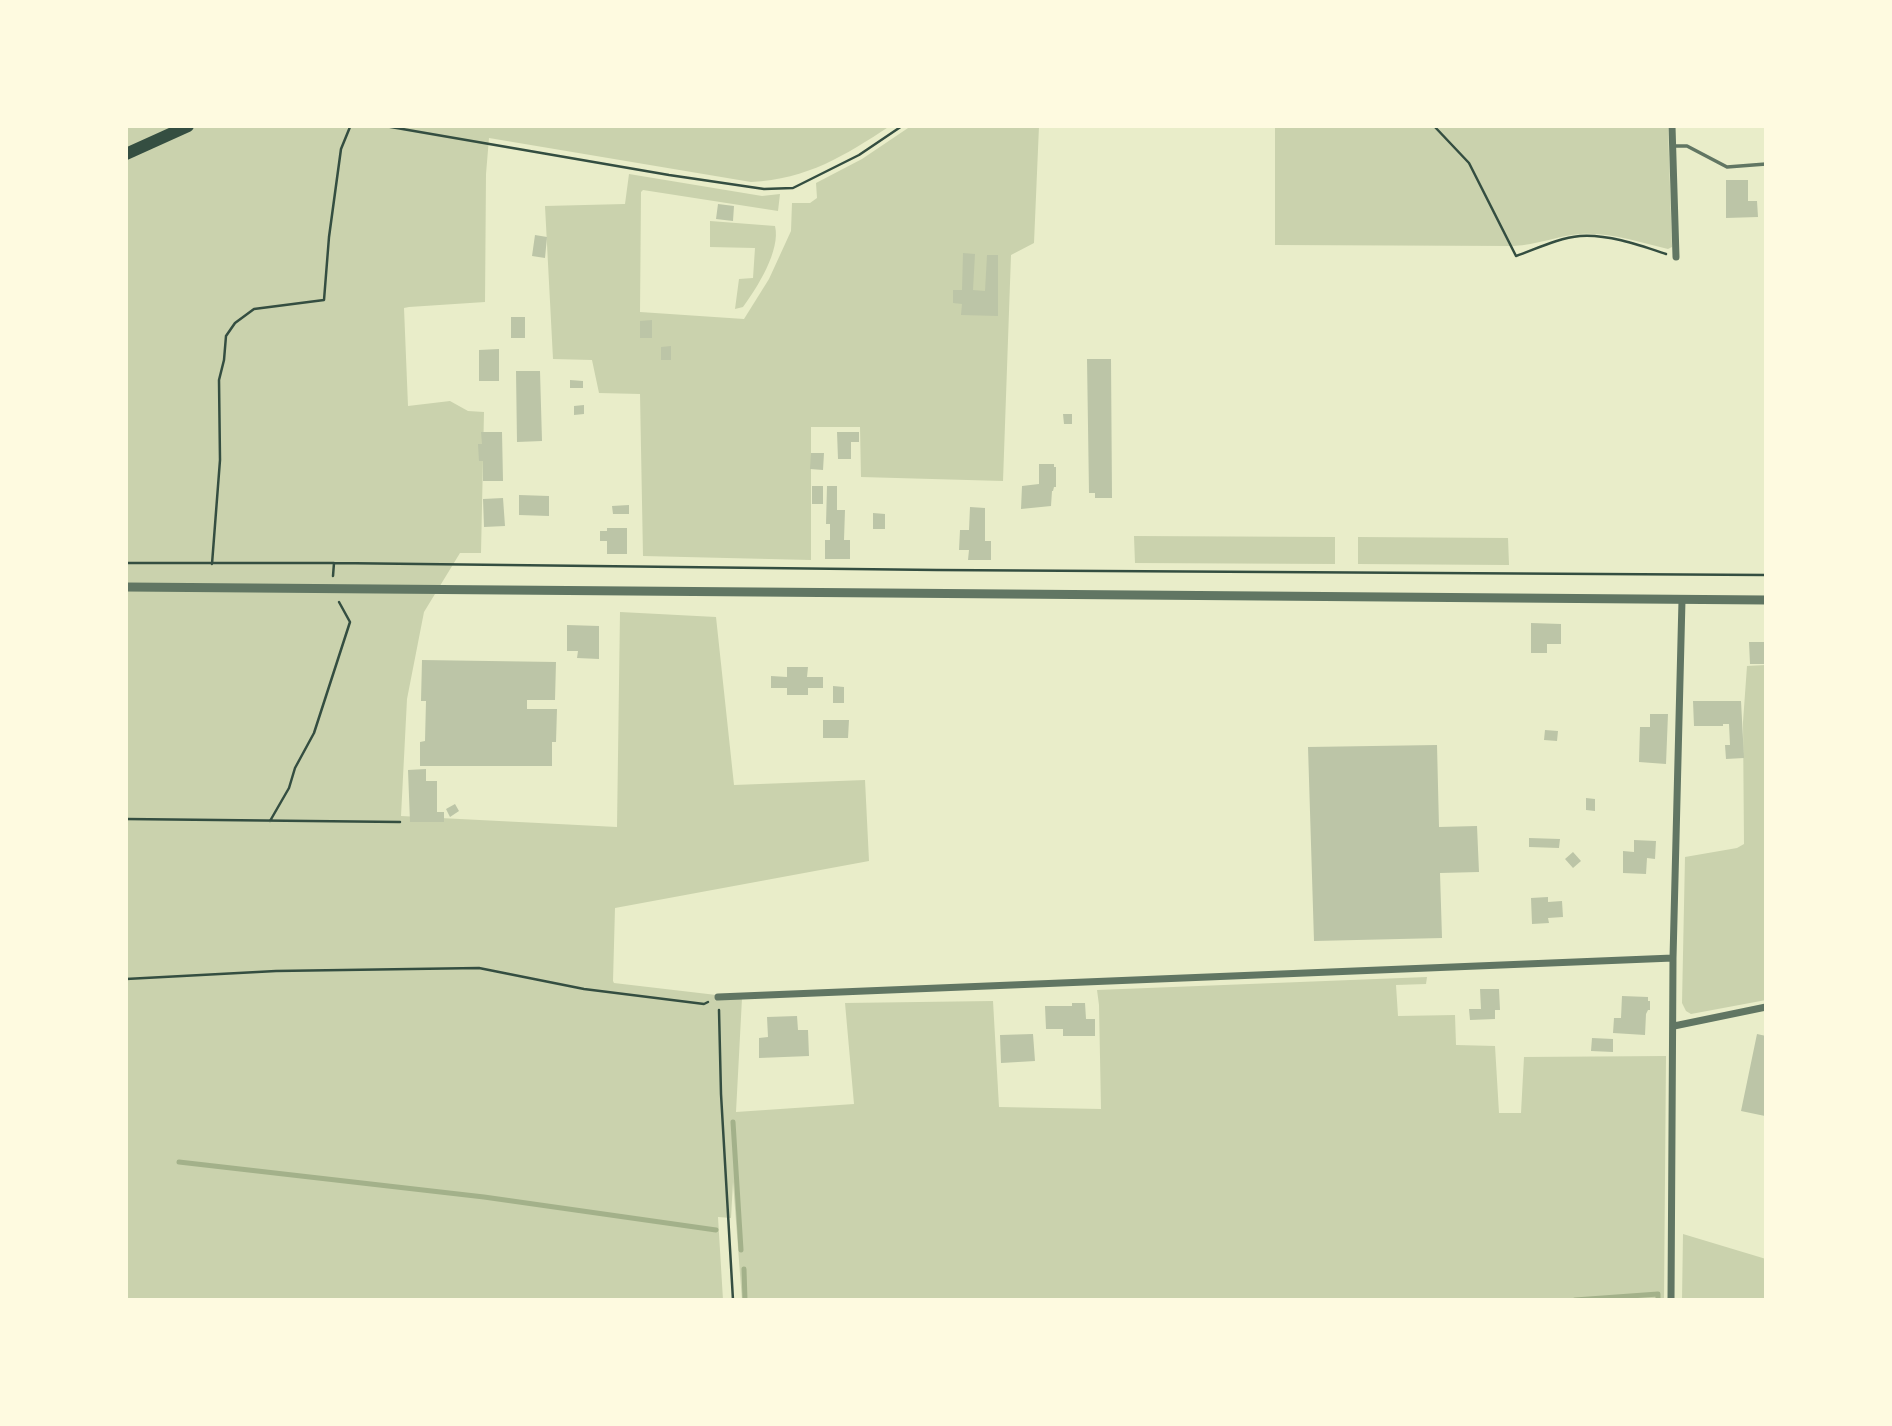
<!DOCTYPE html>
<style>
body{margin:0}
#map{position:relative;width:1892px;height:1426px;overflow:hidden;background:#e9edc9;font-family:"DM Sans",sans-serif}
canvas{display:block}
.frame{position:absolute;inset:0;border:128px solid #fefae0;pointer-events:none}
</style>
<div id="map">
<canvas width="1892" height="1426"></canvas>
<div class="frame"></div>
</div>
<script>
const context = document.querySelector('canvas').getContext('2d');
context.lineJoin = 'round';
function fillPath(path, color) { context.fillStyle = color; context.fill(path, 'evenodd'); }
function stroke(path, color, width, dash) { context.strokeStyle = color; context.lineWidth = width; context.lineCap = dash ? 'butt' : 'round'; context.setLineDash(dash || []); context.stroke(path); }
fillPath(new Path2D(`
 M 126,126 L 890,126 C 844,156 808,179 751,182 L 489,138 L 486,174 L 485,302 L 409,307 L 404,308 L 408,406 L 450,401 L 468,411 L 484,412 L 481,553 L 460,553 L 424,612 L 407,699 L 401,816 L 617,827 L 620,612 L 716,617 L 734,785 L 865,780 L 869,861 L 615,908 L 613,981 L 614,983 L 742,998 L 736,1112 L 854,1104 L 845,1003 L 993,1001 L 999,1107 L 1101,1109 L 1099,1005 L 1097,990 L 1427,977 L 1426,984 L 1396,985 L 1398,1016 L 1455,1015 L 1456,1045 L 1495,1046 L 1499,1113 L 1521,1113 L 1524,1057 L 1666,1056 L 1664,1300 L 742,1300 L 733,1182 L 731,1218 L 718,1217 L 723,1300 L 126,1300 Z
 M 911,126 L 1039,126 L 1034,243 L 1011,255 L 1003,481 L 861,477 L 860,427 L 811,427 L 811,560 L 643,556 L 640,394 L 599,393 L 592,360 L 553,359 L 545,206 L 625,204 L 629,174 L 762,196 L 780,194 L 778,211 L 643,190 L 641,192 L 640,312 L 744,319 L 769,279 L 791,231 L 792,203 L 810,203 L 817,198 L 816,183 L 862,159 Z
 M 1275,126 L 1668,126 L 1672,247 L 1668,249 C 1639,242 1610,232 1580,234 C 1557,236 1536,245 1514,246 L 1275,245 Z
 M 710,221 L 775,226 C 781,250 757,288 743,307 L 735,309 L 739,279 L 753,278 L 755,248 L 710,247 Z
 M 1134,536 L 1335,537 L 1335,564 L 1135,563 Z
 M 1358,537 L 1508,538 L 1509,565 L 1358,564 Z
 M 1766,665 L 1766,1000 L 1691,1014 L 1686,1011 L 1682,1003 L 1685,857 L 1737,848 L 1744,844 L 1743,722 L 1747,666 Z
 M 1683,1234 L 1766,1259 L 1766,1300 L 1682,1300 Z`), '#cad2ad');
stroke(new Path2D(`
 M 733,1122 L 741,1250
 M 179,1162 L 484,1197 L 716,1230
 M 744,1269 L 745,1300
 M 1575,1300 L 1658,1294 L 1658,1300`), '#a3b18a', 5);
fillPath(new Path2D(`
 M 1726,180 L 1748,180 L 1748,201 L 1757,201 L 1758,217 L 1726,218 Z
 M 718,204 L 734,206 L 733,221 L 716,219 Z
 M 535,235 L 547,237 L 545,258 L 532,256 Z
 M 963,253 L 975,254 L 973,290 L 985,291 L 987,255 L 998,255 L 998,316 L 961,315 L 962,304 L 953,303 L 953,290 L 962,290 Z
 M 511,317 L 525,317 L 525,338 L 511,338 Z
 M 652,320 L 652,338 L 640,338 L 640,321 Z
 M 671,346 L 671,360 L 661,360 L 661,347 Z
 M 499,349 L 499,381 L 479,381 L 479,350 Z
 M 1087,359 L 1111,359 L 1112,498 L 1095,498 L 1095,493 L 1089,493 Z
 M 516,371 L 540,371 L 542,441 L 517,442 Z
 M 570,380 L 583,381 L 583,388 L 570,388 Z
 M 584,405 L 584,414 L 574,415 L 574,406 Z
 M 1063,414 L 1072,414 L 1072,424 L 1064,424 Z
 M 481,432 L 502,432 L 503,481 L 483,481 L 483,461 L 479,461 L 478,444 L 482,444 Z
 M 837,432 L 859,432 L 859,442 L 851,442 L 851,459 L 838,459 Z
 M 811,453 L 824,453 L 823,470 L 810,469 Z
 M 1039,464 L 1054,464 L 1054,467 L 1056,467 L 1056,487 L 1054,487 L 1053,491 L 1052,491 L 1051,506 L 1021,509 L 1022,486 L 1039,484 Z
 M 812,486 L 823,486 L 823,504 L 812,504 Z
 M 827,486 L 837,486 L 837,510 L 845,510 L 844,540 L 850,540 L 850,559 L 825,559 L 825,540 L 830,540 L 830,524 L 826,524 Z
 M 519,495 L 549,496 L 549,516 L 519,515 Z
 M 503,498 L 505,526 L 484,527 L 483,499 Z
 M 629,505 L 629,514 L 613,514 L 612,506 Z
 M 970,507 L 985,508 L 985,541 L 991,541 L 991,560 L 968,560 L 969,550 L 959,550 L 960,530 L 969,530 Z
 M 873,513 L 885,514 L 885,529 L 873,529 Z
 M 607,528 L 627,528 L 627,554 L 607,554 L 607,541 L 600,541 L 600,531 L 607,531 Z
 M 1531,623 L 1561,624 L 1561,644 L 1547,644 L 1547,653 L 1531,653 Z
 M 567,625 L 599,626 L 599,659 L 577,658 L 578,651 L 567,651 Z
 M 1749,642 L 1766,642 L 1766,664 L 1750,664 Z
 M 422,660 L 556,662 L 555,700 L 527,700 L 527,709 L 557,709 L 556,742 L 552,742 L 552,766 L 420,766 L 420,742 L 425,741 L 426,701 L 421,701 Z
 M 787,667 L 808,667 L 807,677 L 823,677 L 823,688 L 808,688 L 808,695 L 787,695 L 787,688 L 771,688 L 771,676 L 787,677 Z
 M 833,686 L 844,687 L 844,703 L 833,703 Z
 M 1693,701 L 1741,701 L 1744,758 L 1726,759 L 1725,745 L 1730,745 L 1729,724 L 1723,724 L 1723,726 L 1694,726 Z
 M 1650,714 L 1668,714 L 1666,764 L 1639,762 L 1640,727 L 1650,727 Z
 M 823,720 L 849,720 L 848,738 L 823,738 Z
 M 1545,730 L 1558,731 L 1557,741 L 1544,740 Z
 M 1437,745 L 1439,827 L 1477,826 L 1479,872 L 1440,873 L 1442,938 L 1314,941 L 1308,747 Z
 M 426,769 L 426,781 L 437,781 L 437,812 L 444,812 L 444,822 L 410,822 L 408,770 Z
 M 1586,798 L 1595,799 L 1595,811 L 1586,810 Z
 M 455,804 L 459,811 L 450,817 L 446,809 Z
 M 1529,838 L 1560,839 L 1559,848 L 1529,847 Z
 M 1634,840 L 1656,841 L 1655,859 L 1647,858 L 1646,874 L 1623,873 L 1623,851 L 1634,852 Z
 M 1573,852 L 1581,861 L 1573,868 L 1565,859 Z
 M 1548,897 L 1548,902 L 1562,901 L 1563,917 L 1548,918 L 1549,923 L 1532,924 L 1531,898 Z
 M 1480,989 L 1499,989 L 1500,1010 L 1495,1010 L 1495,1019 L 1470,1020 L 1469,1009 L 1481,1009 Z
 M 1622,996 L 1648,997 L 1648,1001 L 1650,1001 L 1650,1010 L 1648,1010 L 1646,1014 L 1645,1035 L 1613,1033 L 1614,1018 L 1621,1018 Z
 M 1072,1003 L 1085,1003 L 1086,1019 L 1095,1019 L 1095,1036 L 1063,1036 L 1063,1029 L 1046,1029 L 1045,1006 L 1072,1006 Z
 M 797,1016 L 798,1030 L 808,1030 L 809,1056 L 759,1058 L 759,1038 L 768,1037 L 767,1017 Z
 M 1033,1034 L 1035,1061 L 1001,1063 L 1000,1035 Z
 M 1757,1034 L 1766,1036 L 1765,1116 L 1741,1111 Z
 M 1592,1038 L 1613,1039 L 1613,1052 L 1591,1051 Z`), '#bcc5a7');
stroke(new Path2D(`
 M 385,126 L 669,175 L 764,189 L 793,188 L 859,155 L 902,126
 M 1434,126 L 1469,163 L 1516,256 C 1536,249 1558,238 1580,236 C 1608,234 1639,245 1666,254
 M 126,563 L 334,563 L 937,570 L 1766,575
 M 212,564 L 220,460 L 219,380 L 224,360 L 226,336 L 235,323 L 254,309 L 324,300 L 329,237 L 341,149 L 350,127 L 353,126
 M 333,576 L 334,563
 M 126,819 L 400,822
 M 270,821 L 289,788 L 295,768 L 314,733 L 350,622 L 339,602
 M 126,979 L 276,971 L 479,968 L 584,989 L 704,1004 L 708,1002
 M 719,1010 L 721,1094 L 733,1300`), '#344e41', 2.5);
stroke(new Path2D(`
 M 1673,146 L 1687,146 L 1727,167 L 1766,164`), '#617663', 3.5);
stroke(new Path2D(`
 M 1672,126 L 1676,257
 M 718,997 L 1673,958
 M 1674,1026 L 1766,1007
 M 1671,1300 L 1673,958 L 1682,600`), '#617663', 7);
stroke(new Path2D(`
 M 126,587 L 1766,600`), '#617663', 9);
stroke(new Path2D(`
 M 126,154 L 188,126`), '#344e41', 12);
</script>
